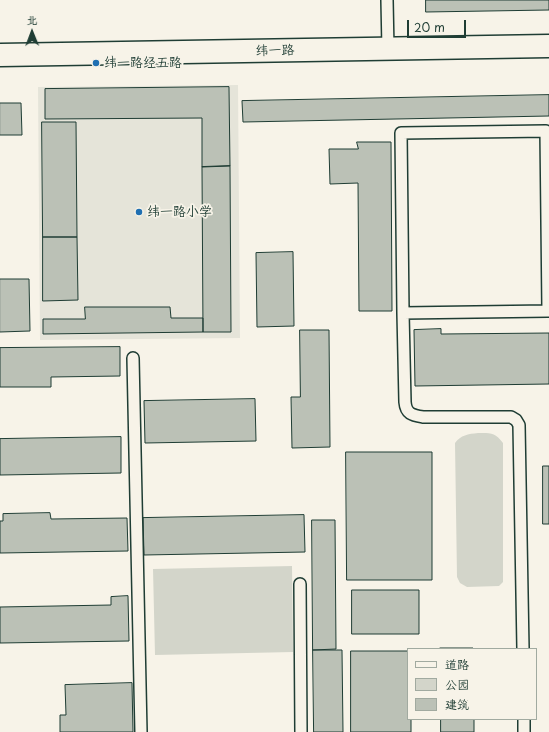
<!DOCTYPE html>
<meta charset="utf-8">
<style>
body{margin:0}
#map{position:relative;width:549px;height:732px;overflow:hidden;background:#f7f3e8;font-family:"Playpen Sans","LXGW WenKai TC",sans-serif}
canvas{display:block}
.legend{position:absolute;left:407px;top:648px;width:130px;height:72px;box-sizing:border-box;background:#f7f3e8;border:1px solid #a1aaa0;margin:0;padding:5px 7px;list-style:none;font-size:12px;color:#1f3d34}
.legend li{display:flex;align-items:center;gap:8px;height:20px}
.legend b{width:20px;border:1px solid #a1aaa0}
.north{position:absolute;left:12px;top:12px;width:40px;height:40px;-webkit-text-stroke:3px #f7f3e8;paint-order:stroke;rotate:359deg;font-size:11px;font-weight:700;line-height:16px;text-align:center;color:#1f3d34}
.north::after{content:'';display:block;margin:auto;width:14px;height:18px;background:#1f3d34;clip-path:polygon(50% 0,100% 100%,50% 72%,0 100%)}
.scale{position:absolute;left:407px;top:20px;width:59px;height:18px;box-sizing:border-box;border:2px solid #1f3d34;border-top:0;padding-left:5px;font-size:12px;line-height:14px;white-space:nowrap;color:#1f3d34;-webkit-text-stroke:3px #f7f3e8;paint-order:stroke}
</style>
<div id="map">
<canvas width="549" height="732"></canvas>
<ul class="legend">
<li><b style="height:5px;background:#f7f3e8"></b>道路</li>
<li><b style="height:11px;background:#d3d5ca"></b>公园</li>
<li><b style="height:11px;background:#bbc1b6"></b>建筑</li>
</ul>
<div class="north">北</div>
<div class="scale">20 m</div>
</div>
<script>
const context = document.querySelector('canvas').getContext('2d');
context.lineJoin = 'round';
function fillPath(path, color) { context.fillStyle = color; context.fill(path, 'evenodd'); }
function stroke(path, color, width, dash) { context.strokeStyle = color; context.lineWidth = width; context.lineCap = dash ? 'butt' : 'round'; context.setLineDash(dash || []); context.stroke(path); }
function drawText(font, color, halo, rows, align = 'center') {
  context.font = font + ' "Playpen Sans","LXGW WenKai TC",sans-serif'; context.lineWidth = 3.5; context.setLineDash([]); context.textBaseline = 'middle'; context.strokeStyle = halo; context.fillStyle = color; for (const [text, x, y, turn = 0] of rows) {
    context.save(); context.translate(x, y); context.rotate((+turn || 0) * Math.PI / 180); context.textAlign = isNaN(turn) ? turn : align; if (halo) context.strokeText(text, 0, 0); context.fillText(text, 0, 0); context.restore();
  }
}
fillPath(new Path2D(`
 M 238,85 L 240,338 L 40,340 L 38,87 Z`), '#e5e4d9');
fillPath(new Path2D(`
 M 478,433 C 490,433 495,432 503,443 L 503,582 L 499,586 L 467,587 L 460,583 L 457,577 L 455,443 C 461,435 468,434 478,433 Z
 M 292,566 L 293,652 L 155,655 L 153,569 Z`), '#d3d5ca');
const building = new Path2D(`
 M 426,0 L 549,0 L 549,10 L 426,12 Z
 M 229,87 L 230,166 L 202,167 L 202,118 L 45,119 L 45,89 Z
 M 549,95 L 549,116 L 243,122 L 242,101 Z
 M 0,103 L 21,103 L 22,135 L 0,135 Z
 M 42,122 L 76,122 L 77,237 L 43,237 Z
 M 357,142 L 391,142 L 392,311 L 359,311 L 358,183 L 330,184 L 329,149 L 358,149 Z
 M 230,166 L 231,332 L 203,332 L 202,167 Z
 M 43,237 L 77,237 L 78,300 L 43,301 Z
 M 293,252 L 294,326 L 257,327 L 256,253 Z
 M 0,279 L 29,279 L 30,331 L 0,332 Z
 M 85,307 L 170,307 L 171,318 L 203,318 L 203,332 L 43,334 L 43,319 L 85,319 Z
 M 441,329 L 441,334 L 549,333 L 549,384 L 415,386 L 414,330 Z
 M 300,330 L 329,330 L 330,447 L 292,448 L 291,397 L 300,397 Z
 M 120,347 L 120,376 L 51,377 L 51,387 L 0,387 L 0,348 Z
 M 255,399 L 256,441 L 145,443 L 144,401 Z
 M 121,437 L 121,473 L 0,475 L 0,439 Z
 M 346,452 L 432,452 L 432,580 L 347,580 Z
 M 543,466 L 549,466 L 549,524 L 543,524 Z
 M 50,513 L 51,519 L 127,518 L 128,551 L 0,553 L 0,521 L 3,521 L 3,514 Z
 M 304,515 L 305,552 L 144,555 L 143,518 Z
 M 312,520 L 335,520 L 336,649 L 313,650 Z
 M 352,590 L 419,590 L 419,634 L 352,634 Z
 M 128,596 L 129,641 L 0,643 L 0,607 L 111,605 L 111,597 Z
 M 440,648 L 473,648 L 473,649 L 440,649 Z
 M 313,650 L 342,650 L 343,732 L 314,732 Z
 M 351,651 L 408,651 L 408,719 L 411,719 L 411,732 L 351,732 Z
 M 132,683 L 133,732 L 60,732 L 60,715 L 66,715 L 65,685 Z
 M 441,719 L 474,719 L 474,732 L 441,732 Z`);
fillPath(building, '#bbc1b6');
stroke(building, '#1f3d34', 1);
const lane = new Path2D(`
 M 387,0 L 388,49
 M 546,131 L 548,311 L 403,313 L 401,133 Z
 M 403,313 L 405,402 C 406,414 412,415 423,417 L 511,417 L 516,420 L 519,425 L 523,649
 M 133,358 L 141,732
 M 300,584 L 301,732
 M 524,719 L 524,732`);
const secondary = new Path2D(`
 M 0,55 L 549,46`);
stroke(lane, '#1f3d34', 14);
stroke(secondary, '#1f3d34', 25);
stroke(lane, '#f7f3e8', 11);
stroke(secondary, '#f7f3e8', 22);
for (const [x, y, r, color] of [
 [96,63,4,"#1f6fb2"],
 [139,212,4,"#1f6fb2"]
]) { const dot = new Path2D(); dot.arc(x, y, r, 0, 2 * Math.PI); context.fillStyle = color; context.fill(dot); stroke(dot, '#f7f3e8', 1.5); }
drawText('13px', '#1f3d34', '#f7f3e8', [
 ["纬一路",275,51,-1]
]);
drawText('13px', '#1f3d34', '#f7f3e8', [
 ["纬一路经五路",104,63],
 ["纬一路小学",147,212]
], 'left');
</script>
